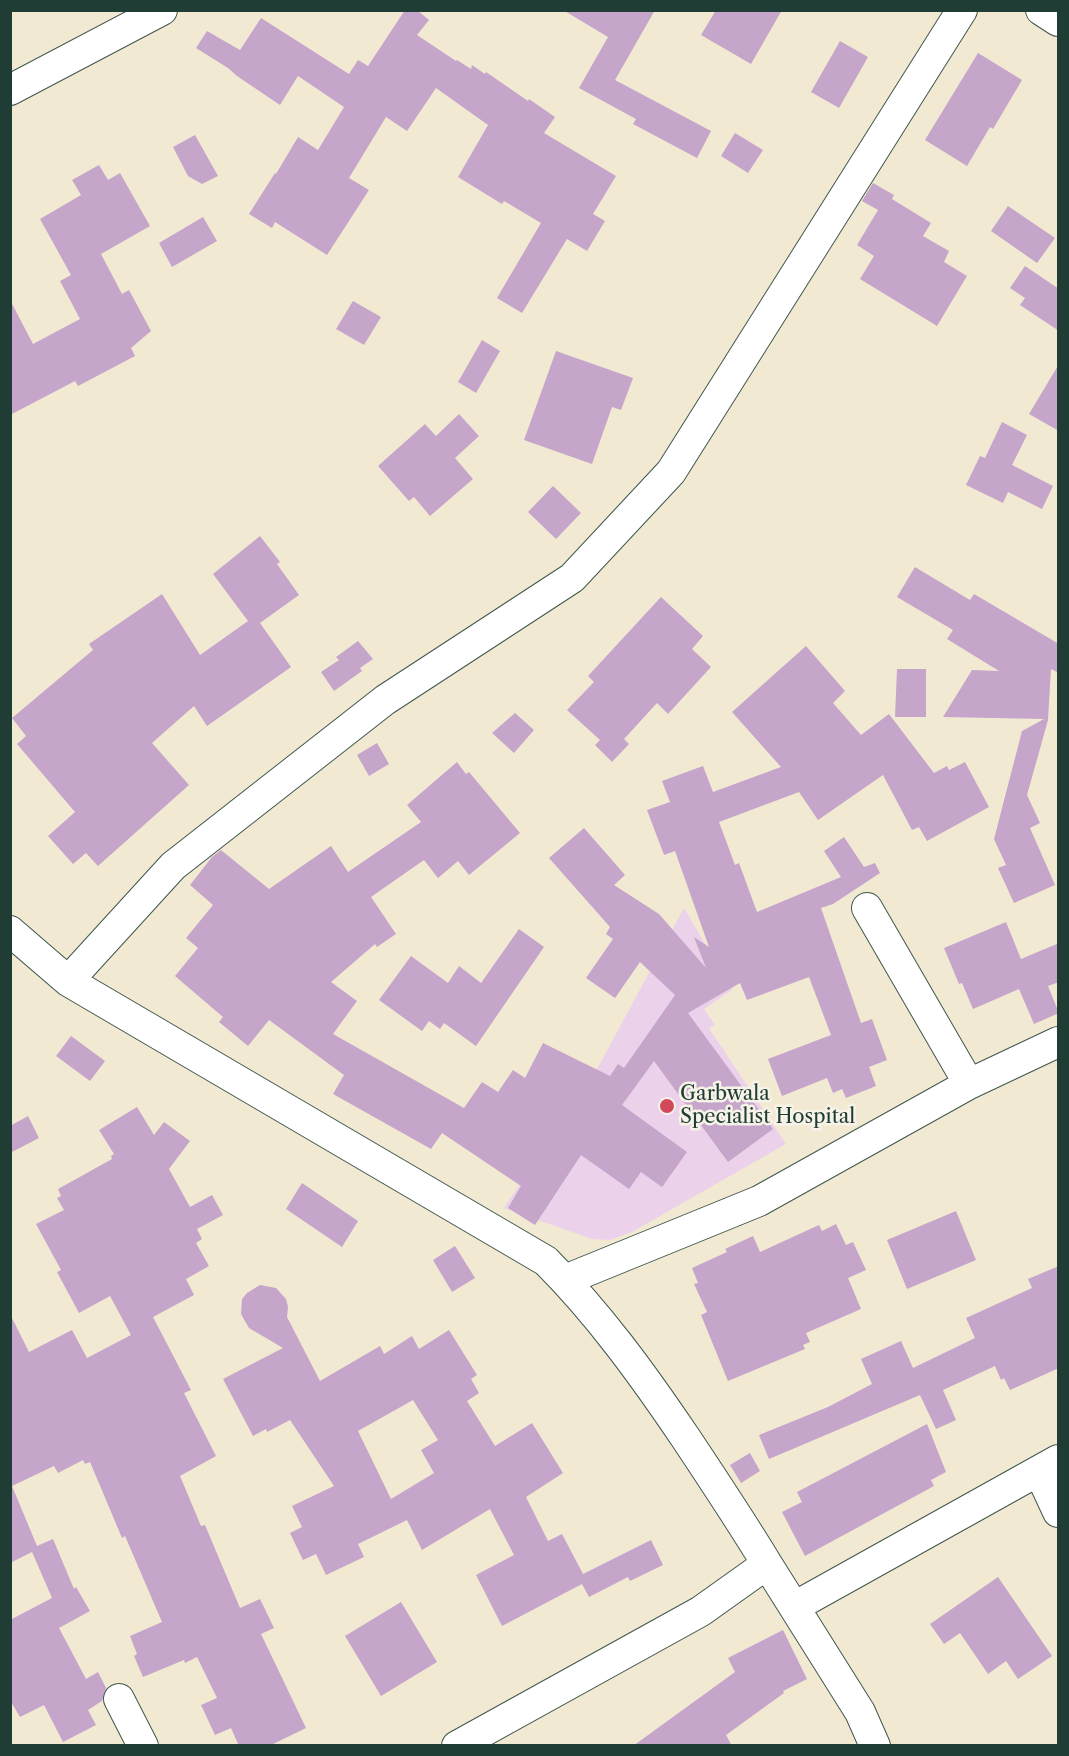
<!DOCTYPE html>
<style>
body{margin:0}
#map{position:relative;width:1069px;height:1756px;overflow:hidden;background:#f2e9d3;font-family:"Libre Caslon Text",serif}
canvas{display:block}
.frame{position:absolute;inset:0;border:12px solid #1f3d34;pointer-events:none}
</style>
<div id="map">
<canvas width="1069" height="1756"></canvas>
<div class="frame"></div>
</div>
<script>
const context = document.querySelector('canvas').getContext('2d');
context.lineJoin = 'round';
function fillPath(path, color) { context.fillStyle = color; context.fill(path, 'evenodd'); }
function stroke(path, color, width, dash) { context.strokeStyle = color; context.lineWidth = width; context.lineCap = dash ? 'butt' : 'round'; context.setLineDash(dash || []); context.stroke(path); }
function drawText(font, color, halo, rows, align = 'center') {
  context.font = font + ' "Libre Caslon Text",serif'; context.lineWidth = 5; context.setLineDash([]); context.textBaseline = 'middle'; context.strokeStyle = halo; context.fillStyle = color; for (const [text, x, y, turn = 0] of rows) {
    context.save(); context.translate(x, y); context.rotate((+turn || 0) * Math.PI / 180); context.textAlign = isNaN(turn) ? turn : align; if (halo) context.strokeText(text, 0, 0); context.fillText(text, 0, 0); context.restore();
  }
}
fillPath(new Path2D(`
 M 684,908 L 732,990 L 704,1009 L 715,1025 L 709,1028 L 786,1144 L 632,1232 L 610,1240 L 592,1239 L 504,1208 L 597,1069 Z`), '#ecd1ea');
fillPath(new Path2D(`
 M 405,10 L 417,10 L 429,20 L 417,35 L 456,61 L 457,60 L 471,69 L 472,65 L 485,74 L 486,72 L 528,101 L 529,99 L 555,117 L 544,133 L 616,176 L 593,214 L 605,221 L 587,251 L 567,239 L 522,313 L 497,298 L 541,223 L 504,201 L 502,204 L 458,177 L 488,125 L 436,88 L 407,131 L 386,117 L 349,178 L 369,190 L 327,255 L 275,222 L 272,228 L 249,214 L 275,173 L 276,174 L 298,137 L 318,150 L 344,107 L 298,76 L 280,105 L 237,76 L 228,68 L 196,48 L 207,31 L 240,50 L 261,18 L 349,74 L 358,60 L 368,66 Z
 M 563,10 L 655,10 L 615,80 L 711,131 L 697,158 L 633,124 L 636,119 L 579,88 L 608,37 Z
 M 716,10 L 782,10 L 751,64 L 701,35 Z
 M 840,41 L 868,57 L 839,108 L 811,92 Z
 M 978,53 L 1022,80 L 993,129 L 990,127 L 967,166 L 925,140 Z
 M 735,133 L 763,150 L 748,173 L 721,156 Z
 M 195,135 L 218,176 L 202,184 L 188,176 L 173,147 Z
 M 99,165 L 108,180 L 120,173 L 150,226 L 101,254 L 122,294 L 129,290 L 151,331 L 131,348 L 135,356 L 78,386 L 75,381 L 10,415 L 10,300 L 33,344 L 80,319 L 60,281 L 71,275 L 40,219 L 81,195 L 72,180 Z
 M 873,183 L 894,195 L 892,199 L 931,223 L 923,236 L 949,251 L 944,262 L 967,276 L 937,326 L 860,279 L 874,256 L 857,245 L 878,210 L 862,201 Z
 M 1008,206 L 1055,238 L 1037,263 L 991,231 Z
 M 203,217 L 217,241 L 172,267 L 159,243 Z
 M 1025,266 L 1059,289 L 1059,331 L 1020,305 L 1025,298 L 1010,288 Z
 M 353,301 L 381,317 L 364,345 L 336,329 Z
 M 482,340 L 500,351 L 476,393 L 458,382 Z
 M 556,351 L 633,378 L 621,410 L 612,407 L 592,464 L 524,440 Z
 M 1059,364 L 1059,431 L 1029,414 Z
 M 459,414 L 479,436 L 455,458 L 473,479 L 430,516 L 414,497 L 409,501 L 378,466 L 425,424 L 436,436 Z
 M 1002,422 L 1027,435 L 1012,465 L 1053,486 L 1042,509 L 1008,492 L 1003,503 L 966,485 L 980,456 L 985,458 Z
 M 553,486 L 581,513 L 556,539 L 528,512 Z
 M 260,536 L 280,562 L 277,564 L 299,595 L 260,623 L 291,667 L 207,726 L 194,706 L 152,743 L 189,785 L 98,866 L 86,853 L 73,864 L 48,836 L 75,812 L 17,744 L 26,736 L 12,718 L 93,650 L 89,644 L 162,594 L 200,655 L 248,621 L 213,574 Z
 M 915,567 L 970,600 L 974,594 L 1059,644 L 1059,673 L 1051,669 L 1048,720 L 1027,795 L 1040,823 L 1030,828 L 1055,885 L 1014,903 L 998,868 L 1006,865 L 994,839 L 1022,731 L 1044,719 L 943,717 L 972,670 L 999,671 L 947,639 L 953,630 L 897,597 Z
 M 661,597 L 703,636 L 692,649 L 711,667 L 668,714 L 657,703 L 624,739 L 629,744 L 612,762 L 595,745 L 600,740 L 567,710 L 594,682 L 588,676 Z
 M 358,641 L 373,659 L 360,668 L 362,671 L 334,691 L 321,672 L 339,660 L 336,657 Z
 M 806,646 L 845,691 L 833,703 L 861,735 L 889,714 L 934,773 L 947,766 L 949,770 L 965,762 L 989,807 L 927,841 L 919,827 L 912,830 L 883,775 L 818,820 L 799,792 L 719,822 L 735,865 L 739,863 L 757,912 L 841,877 L 824,851 L 844,837 L 864,867 L 875,863 L 880,873 L 833,904 L 821,908 L 861,1023 L 872,1019 L 887,1060 L 869,1067 L 876,1086 L 846,1098 L 842,1089 L 833,1093 L 827,1078 L 782,1096 L 768,1059 L 831,1035 L 809,977 L 747,1000 L 740,983 L 688,1013 L 773,1129 L 728,1162 L 654,1061 L 622,1105 L 687,1152 L 662,1187 L 641,1172 L 629,1189 L 581,1155 L 535,1225 L 508,1208 L 521,1186 L 442,1133 L 431,1149 L 333,1094 L 344,1075 L 269,1020 L 248,1046 L 219,1022 L 223,1017 L 175,976 L 198,948 L 186,938 L 213,905 L 190,885 L 212,857 L 221,850 L 269,889 L 331,846 L 348,872 L 421,822 L 407,805 L 457,762 L 466,774 L 469,772 L 520,833 L 469,875 L 458,861 L 438,878 L 424,860 L 371,897 L 396,934 L 377,947 L 375,944 L 331,982 L 357,1001 L 333,1034 L 464,1108 L 482,1082 L 498,1092 L 513,1070 L 525,1078 L 543,1043 L 610,1076 L 618,1064 L 624,1068 L 675,995 L 640,962 L 615,998 L 586,978 L 613,939 L 606,934 L 610,927 L 549,858 L 584,828 L 625,875 L 614,885 L 659,914 L 706,968 L 694,937 L 709,947 L 675,851 L 664,855 L 647,810 L 670,802 L 662,781 L 703,766 L 713,792 L 781,767 L 732,712 Z
 M 897,669 L 926,669 L 926,717 L 895,717 Z
 M 515,713 L 534,730 L 514,753 L 492,733 Z
 M 377,743 L 389,764 L 369,776 L 357,755 Z
 M 1006,922 L 1021,959 L 1059,943 L 1059,982 L 1048,986 L 1059,1013 L 1034,1024 L 1019,989 L 973,1009 L 962,983 L 959,984 L 944,948 Z
 M 519,929 L 544,947 L 476,1046 L 444,1023 L 440,1029 L 429,1021 L 422,1031 L 379,1000 L 411,956 L 448,983 L 459,966 L 481,983 Z
 M 71,1036 L 105,1061 L 90,1081 L 56,1056 Z
 M 137,1107 L 154,1135 L 164,1122 L 190,1141 L 169,1169 L 190,1207 L 212,1195 L 223,1215 L 197,1229 L 202,1239 L 196,1243 L 209,1266 L 186,1279 L 194,1295 L 153,1317 L 191,1390 L 184,1393 L 216,1456 L 180,1476 L 201,1526 L 205,1525 L 240,1608 L 260,1599 L 274,1628 L 261,1634 L 306,1728 L 269,1746 L 239,1746 L 231,1728 L 215,1735 L 201,1705 L 217,1698 L 197,1657 L 185,1663 L 184,1660 L 143,1677 L 134,1656 L 137,1654 L 130,1636 L 162,1622 L 125,1536 L 122,1538 L 90,1462 L 85,1464 L 83,1460 L 58,1473 L 54,1466 L 12,1486 L 37,1546 L 53,1539 L 74,1589 L 76,1587 L 90,1611 L 59,1628 L 86,1679 L 98,1672 L 106,1688 L 102,1701 L 88,1710 L 96,1725 L 63,1742 L 44,1705 L 20,1717 L 10,1700 L 10,1620 L 52,1598 L 32,1552 L 10,1563 L 10,1314 L 29,1352 L 72,1330 L 87,1358 L 131,1335 L 110,1296 L 79,1313 L 57,1272 L 61,1270 L 36,1224 L 64,1210 L 57,1198 L 61,1196 L 58,1189 L 112,1159 L 111,1156 L 114,1154 L 99,1130 Z
 M 28,1116 L 39,1138 L 10,1153 L 10,1126 Z
 M 302,1183 L 358,1221 L 342,1247 L 286,1209 Z
 M 956,1211 L 976,1260 L 907,1289 L 887,1240 Z
 M 836,1224 L 846,1245 L 853,1242 L 866,1270 L 848,1278 L 861,1309 L 806,1333 L 810,1342 L 803,1345 L 805,1349 L 728,1381 L 701,1315 L 707,1312 L 694,1284 L 698,1283 L 692,1268 L 727,1252 L 725,1249 L 753,1236 L 760,1252 L 819,1225 L 822,1231 Z
 M 455,1246 L 475,1278 L 452,1292 L 433,1260 Z
 M 1059,1266 L 1059,1368 L 1010,1390 L 1004,1378 L 1001,1380 L 995,1366 L 943,1390 L 956,1420 L 936,1429 L 920,1395 L 769,1459 L 759,1435 L 828,1407 L 872,1384 L 861,1359 L 901,1341 L 913,1368 L 975,1338 L 966,1318 L 1032,1288 L 1028,1279 Z
 M 260,1285 L 276,1288 L 286,1299 L 288,1307 L 287,1317 L 320,1381 L 380,1346 L 384,1354 L 412,1336 L 419,1349 L 449,1330 L 477,1375 L 471,1379 L 479,1393 L 467,1401 L 495,1446 L 532,1423 L 563,1473 L 526,1497 L 548,1541 L 562,1534 L 583,1574 L 651,1540 L 663,1565 L 630,1581 L 628,1577 L 589,1597 L 582,1584 L 502,1626 L 476,1575 L 514,1555 L 490,1509 L 422,1550 L 407,1520 L 358,1544 L 364,1557 L 326,1575 L 316,1554 L 303,1560 L 290,1533 L 302,1527 L 292,1506 L 334,1486 L 290,1420 L 267,1432 L 266,1429 L 253,1436 L 223,1379 L 283,1348 L 249,1328 L 241,1314 L 242,1299 L 247,1293 ZM 413,1400 L 438,1440 L 421,1450 L 434,1473 L 391,1499 L 358,1431 Z
 M 927,1424 L 946,1472 L 931,1480 L 934,1486 L 805,1556 L 782,1512 L 802,1502 L 797,1492 Z
 M 750,1453 L 760,1471 L 741,1483 L 730,1465 Z
 M 998,1577 L 1052,1656 L 1018,1679 L 1006,1661 L 988,1674 L 960,1633 L 944,1644 L 930,1624 Z
 M 401,1602 L 437,1662 L 381,1696 L 345,1636 Z
 M 783,1630 L 807,1679 L 783,1691 L 784,1693 L 726,1735 L 732,1746 L 633,1746 L 735,1672 L 728,1658 Z`), '#c5a5ca');
const minor = new Path2D(`
 M 1041,10 L 1058,21
 M 10,90 L 162,10
 M 867,908 L 969,1084
 M 10,931 L 68,981 L 546,1261 C 599,1314 643,1375 685,1437 C 713,1479 741,1521 767,1564 L 701,1611 L 457,1746
 M 68,981 L 173,866 L 385,700 L 572,578 L 671,472 L 962,10
 M 565,1280 L 759,1201 L 969,1084 L 1058,1042
 M 1039,1471 L 1058,1512
 M 767,1564 L 860,1712 L 875,1746
 M 794,1607 L 1058,1460
 M 119,1699 L 143,1746`);
stroke(minor, '#3f574c', 32);
stroke(minor, '#fff', 30);
for (const [x, y, r, color] of [
 [667,1106,8,"#d1495b"]
]) { const dot = new Path2D(); dot.arc(x, y, r, 0, 2 * Math.PI); context.fillStyle = color; context.fill(dot); stroke(dot, '#f7f3e8', 2); }
drawText('20px', '#1f3d34', '#f7f3e8', [
 ["Garbwala",680,1094],
 ["Specialist Hospital",680,1117]
], 'left');
</script>
